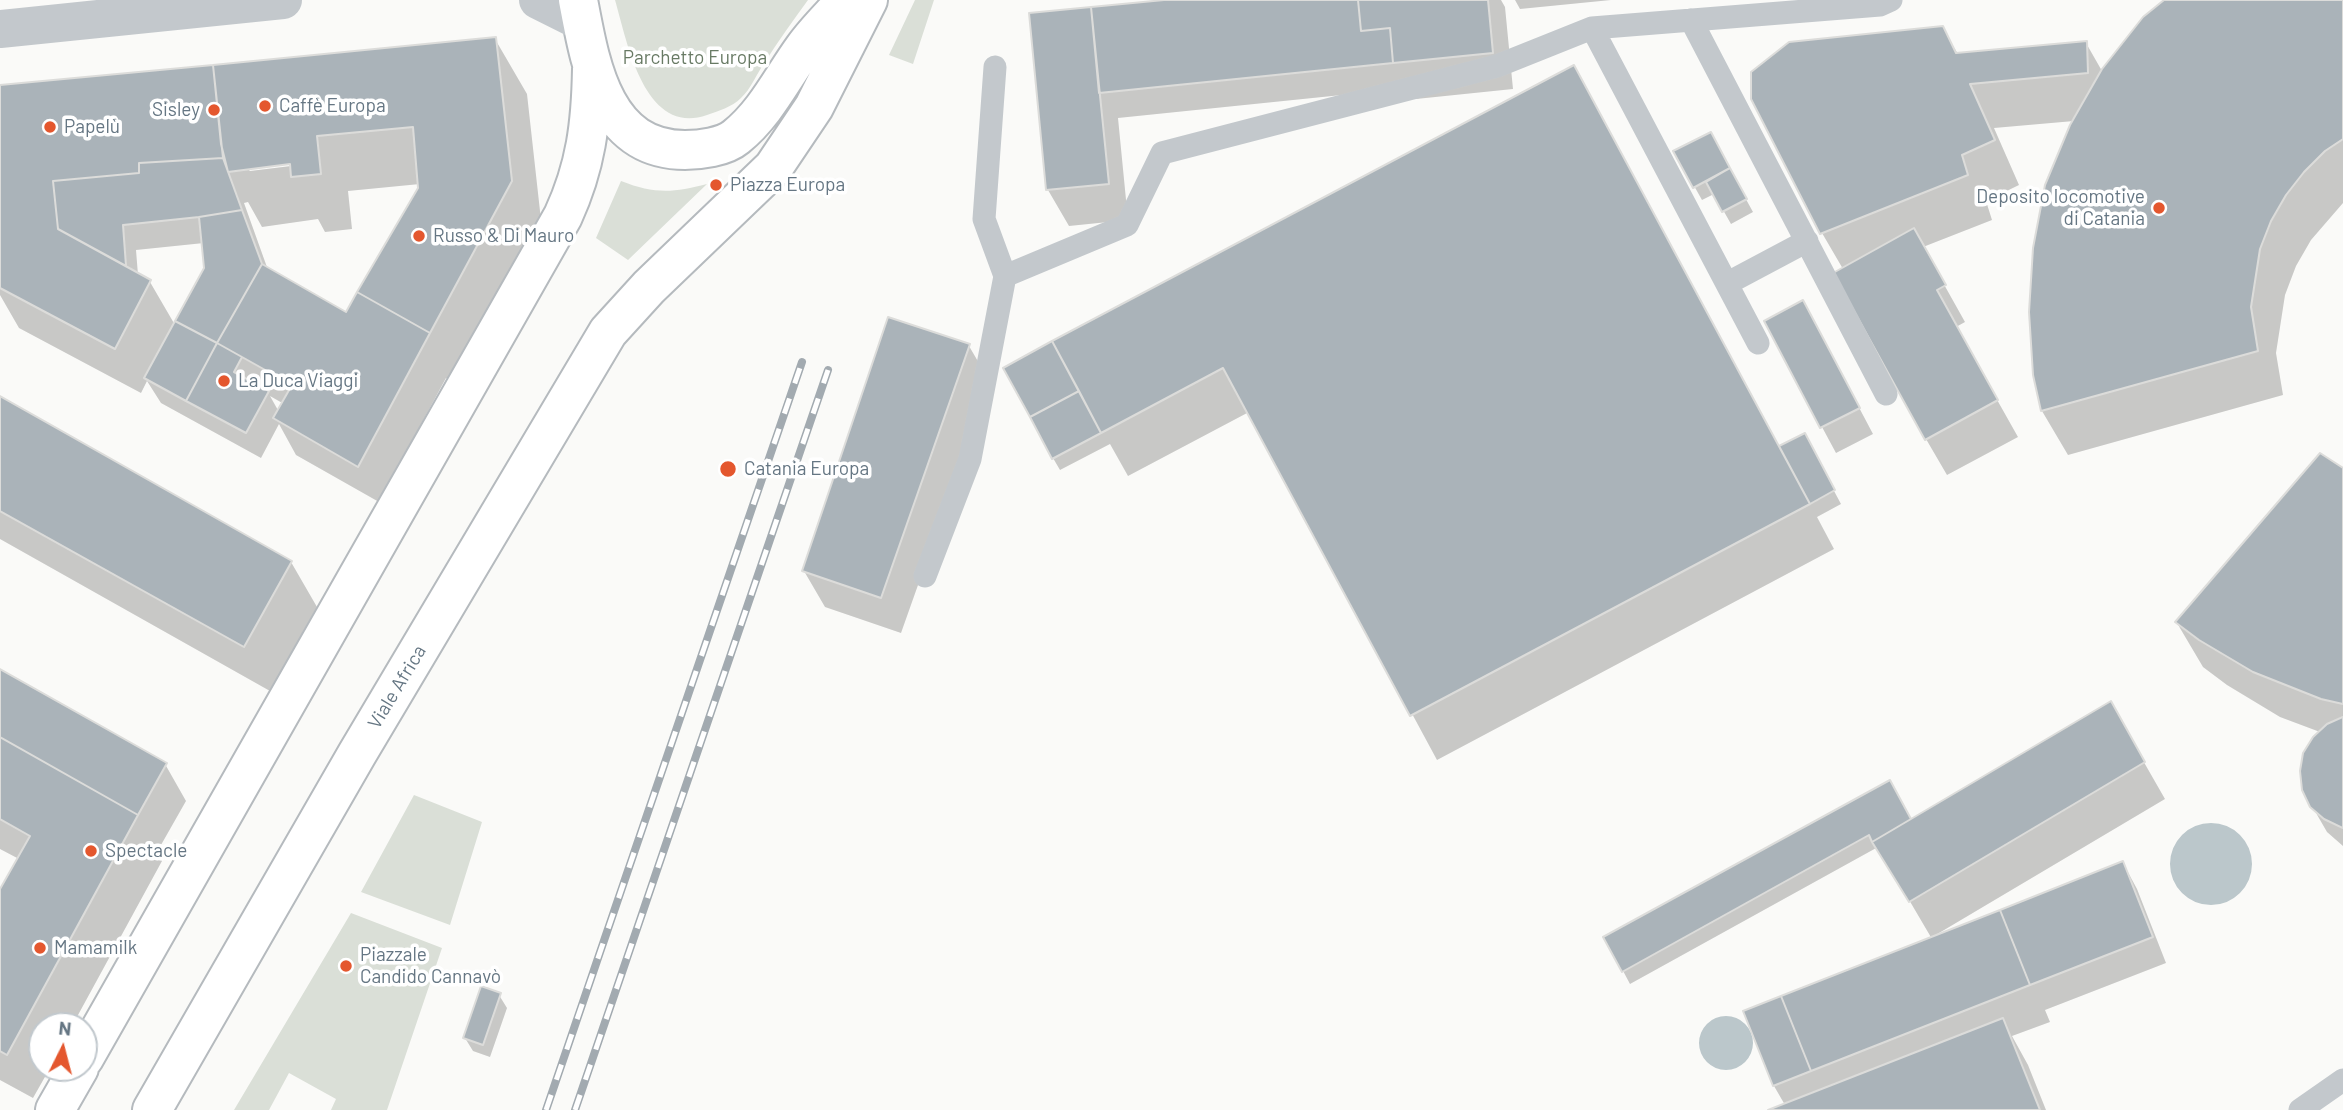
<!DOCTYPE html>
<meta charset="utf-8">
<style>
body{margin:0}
#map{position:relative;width:2343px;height:1110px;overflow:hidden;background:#fafaf8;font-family:Barlow,sans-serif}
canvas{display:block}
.north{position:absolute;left:28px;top:1012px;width:70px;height:70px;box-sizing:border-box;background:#fff;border:2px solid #c1c8cd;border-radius:50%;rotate:6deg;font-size:19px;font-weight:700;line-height:28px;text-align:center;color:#657683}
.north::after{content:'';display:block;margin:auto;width:24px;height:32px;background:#e4572e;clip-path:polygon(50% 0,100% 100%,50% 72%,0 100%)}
</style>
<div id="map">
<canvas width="2343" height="1110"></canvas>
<div class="north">N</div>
</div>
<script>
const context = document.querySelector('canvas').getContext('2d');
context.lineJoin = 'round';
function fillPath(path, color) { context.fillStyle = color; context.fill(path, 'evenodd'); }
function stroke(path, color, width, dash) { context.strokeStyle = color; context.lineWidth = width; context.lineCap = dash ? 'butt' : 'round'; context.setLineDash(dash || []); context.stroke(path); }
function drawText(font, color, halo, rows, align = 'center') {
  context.font = font + ' Barlow,sans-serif'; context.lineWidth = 7; context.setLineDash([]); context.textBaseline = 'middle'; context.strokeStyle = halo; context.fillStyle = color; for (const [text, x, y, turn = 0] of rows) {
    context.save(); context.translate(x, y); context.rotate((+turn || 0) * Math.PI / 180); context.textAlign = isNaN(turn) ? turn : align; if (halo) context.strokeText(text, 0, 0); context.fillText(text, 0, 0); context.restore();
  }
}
fillPath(new Path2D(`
 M 615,0 L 808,0 C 793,21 778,41 765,62 C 757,73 751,89 741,98 C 732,107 718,111 707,115 C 644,137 627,41 615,0 Z
 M 915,0 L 934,0 L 913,64 L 889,55 Z
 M 621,181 C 654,194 673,193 707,184 L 628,260 L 596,238 Z
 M 414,795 L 482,822 L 450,925 L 361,892 Z
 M 351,913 L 442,948 L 387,1110 L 331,1110 L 336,1099 L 289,1073 L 269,1110 L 234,1110 Z`), '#dadfd7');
fillPath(new Path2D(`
 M2170 864a41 41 0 1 1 82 0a41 41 0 1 1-82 0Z
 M1699 1043a27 27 0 1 1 54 0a27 27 0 1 1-54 0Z`), '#bbc7cb');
fillPath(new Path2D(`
 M 1182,0 L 1501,0 L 1505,7 L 1513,89 L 1416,99 L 1410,88 L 1118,118 L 1128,220 L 1069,226 L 1048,190 L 1031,15 Z
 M 1515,0 L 1611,0 L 1520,9 Z
 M 2167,0 L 2343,0 L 2343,203 L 2311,240 L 2296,266 L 2285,295 L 2276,353 L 2283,395 L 2068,455 L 2042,411 L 2035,375 L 2074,121 L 1994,128 L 2019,185 L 1986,201 L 1992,220 L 1923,247 L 1965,322 L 1956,327 L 2018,437 L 1947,475 L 1926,439 L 1843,269 L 1822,233 L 1942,28 L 1958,54 L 2086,43 L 2102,71 Z
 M 495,39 L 527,94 L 543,238 L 462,388 L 446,378 L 379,502 L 296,455 L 279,424 L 261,458 L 161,403 L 147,381 L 141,393 L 19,328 L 0,295 L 0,87 ZM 299,161 L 299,165 L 250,171 L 247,168 ZM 420,184 L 420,188 L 347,314 L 268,270 L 244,203 L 248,202 L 262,227 L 318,219 L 325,232 L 352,229 L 348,191 ZM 204,243 L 206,269 L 175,325 L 150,282 L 138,275 L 136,250 ZM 270,396 L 284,404 L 279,412 Z
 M 1574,67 L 1780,448 L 1811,448 L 1841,504 L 1817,517 L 1834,549 L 1437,760 L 1249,412 L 1128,476 L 1110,444 L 1060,470 L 1053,458 Z
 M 1710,134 L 1753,212 L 1731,224 L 1714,194 L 1702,200 L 1675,152 Z
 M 1817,328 L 1873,434 L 1836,453 L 1822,427 Z
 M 969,346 L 990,382 L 901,633 L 825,607 L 804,571 Z
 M 0,398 L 291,562 L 317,607 L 270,691 L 0,539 Z
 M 2343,469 L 2343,846 L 2327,832 L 2312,806 L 2320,732 L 2280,717 L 2227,685 L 2203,667 L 2177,623 Z
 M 0,671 L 165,764 L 186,801 L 157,852 L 162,861 L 72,1026 L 42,1026 L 42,1068 L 50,1068 L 33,1098 L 0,1080 L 0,893 L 19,859 L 0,849 Z
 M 2110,703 L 2165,799 L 1934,936 L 1935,938 L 2123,863 L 2137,889 L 2166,963 L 2045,1010 L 2050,1022 L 2012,1036 L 2028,1065 L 2046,1110 L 1773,1110 L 1785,1105 L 1774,1086 L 1745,1012 L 1932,939 L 1878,847 L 1630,984 L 1605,937 L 1889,782 L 1911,821 Z
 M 499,995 L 507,1008 L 490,1057 L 473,1051 L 465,1038 Z`), '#0003');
const building = new Path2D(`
 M 1164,0 L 1358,0 L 1361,31 L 1390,28 L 1393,63 L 1099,93 L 1091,7 Z
 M 1358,0 L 1488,0 L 1493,53 L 1393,63 L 1390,28 L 1361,31 Z
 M 2164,0 L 2343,0 L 2343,139 L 2325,151 L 2304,172 L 2286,195 L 2271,221 L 2260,249 L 2251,307 L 2258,351 L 2041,411 L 2033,375 L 2029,312 L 2033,248 L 2045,185 L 2070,125 L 2102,69 L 2143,17 Z
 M 1091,7 L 1109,184 L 1046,190 L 1029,13 Z
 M 1943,26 L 1956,53 L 2087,41 L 2088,73 L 1970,84 L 1995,140 L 1962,155 L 1968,175 L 1820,234 L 1751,99 L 1751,72 L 1789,42 Z
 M 496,37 L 512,181 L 430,333 L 357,292 L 418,188 L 413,127 L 317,136 L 321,174 L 291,177 L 290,164 L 228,172 L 221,144 L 213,65 Z
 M 213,65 L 223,158 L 139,163 L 139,173 L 53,181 L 58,229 L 151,280 L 115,349 L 0,288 L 0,85 Z
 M 1574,65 L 1810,504 L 1410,716 L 1223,368 L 1101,433 L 1052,341 Z
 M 1711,132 L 1730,168 L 1693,188 L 1673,151 Z
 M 223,158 L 242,210 L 199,217 L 123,225 L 126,266 L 58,229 L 53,181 L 139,173 L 139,163 Z
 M 1730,168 L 1747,199 L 1722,212 L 1706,182 Z
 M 242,210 L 262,264 L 217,343 L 175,321 L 204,268 L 199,217 Z
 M 1914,228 L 1946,285 L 1937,290 L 1998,400 L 1925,440 L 1833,273 Z
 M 262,264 L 346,312 L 357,292 L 430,333 L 358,467 L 273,418 L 292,385 L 217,343 Z
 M 1803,300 L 1860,408 L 1820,428 L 1764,321 Z
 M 888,317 L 970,344 L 881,598 L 802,571 Z
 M 175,321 L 217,343 L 186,401 L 144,378 Z
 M 1052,341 L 1079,391 L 1030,417 L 1003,368 Z
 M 217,343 L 242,357 L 234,372 L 269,391 L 246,433 L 186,401 Z
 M 1079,391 L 1101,433 L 1052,459 L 1030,417 Z
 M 0,396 L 292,561 L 244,647 L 0,511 Z
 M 1805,433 L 1835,490 L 1810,504 L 1779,446 Z
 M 2320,453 L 2343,468 L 2343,704 L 2321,699 L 2253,672 L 2199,640 L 2175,622 Z
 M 0,669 L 167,763 L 138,815 L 0,737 Z
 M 2111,701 L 2145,762 L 1909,902 L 1872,842 Z
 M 2343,717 L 2343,828 L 2324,819 L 2310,807 L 2302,790 L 2300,771 L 2303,753 L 2313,737 L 2327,724 Z
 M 0,737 L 138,815 L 7,1055 L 0,1051 L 0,889 L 30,836 L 0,819 Z
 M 1890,780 L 1911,819 L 1872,842 L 1869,835 L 1622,972 L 1603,937 Z
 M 2123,861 L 2153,937 L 2030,985 L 2000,910 Z
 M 2000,910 L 2030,985 L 1811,1071 L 1781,996 Z
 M 481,986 L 501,993 L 483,1045 L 463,1038 Z
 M 1781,996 L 1811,1071 L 1773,1086 L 1743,1011 Z
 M 2003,1018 L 2040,1110 L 1768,1110 Z`);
fillPath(building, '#aab3b9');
stroke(building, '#dcdcda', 2);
const primary = new Path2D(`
 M 578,0 C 590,63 603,150 685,150 C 700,150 724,147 736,137 C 766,113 782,78 804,48 C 816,31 832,16 846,0
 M 84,1058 L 563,216 C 586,166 591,124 592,69
 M 55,1110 L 79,1068
 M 152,1110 L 357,754 L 608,332 L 649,287 L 773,168 L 814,107 L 868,0`);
stroke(primary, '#b5babe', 42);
stroke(new Path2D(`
 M 1691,20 L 1886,394
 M 1592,28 L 1758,343
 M 995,67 L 984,219 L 1005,276
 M 1728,283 L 1807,241
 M 925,576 L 970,459 L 1005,276 L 1127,225 L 1162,153 L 1497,66 L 1592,28 L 1880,5 L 1891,0
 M 2300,1110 L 2343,1080`), '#c3c8cc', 23);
stroke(new Path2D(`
 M 538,0 L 582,22
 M 0,29 L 283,0`), '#c3c8cc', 38);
stroke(primary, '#fff', 38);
const rail = new Path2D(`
 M 546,1110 L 802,362
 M 575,1110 L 828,370`);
stroke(rail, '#a2aab0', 8);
stroke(rail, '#fff', 5, [16]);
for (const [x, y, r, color] of [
 [265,106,7,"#e4572e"],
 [214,110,7,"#e4572e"],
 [50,127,7,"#e4572e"],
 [716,185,7,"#e4572e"],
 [2159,208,7,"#e4572e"],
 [419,236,7,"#e4572e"],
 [224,381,7,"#e4572e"],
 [728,469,9,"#e4572e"],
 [91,851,7,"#e4572e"],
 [40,948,7,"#e4572e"],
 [346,966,7,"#e4572e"]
]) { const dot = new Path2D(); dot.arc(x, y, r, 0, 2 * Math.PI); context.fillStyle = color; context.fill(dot); stroke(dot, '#fff', 2.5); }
drawText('19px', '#687a64', '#fff', [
 ["Parchetto Europa",695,58]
]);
drawText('19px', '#657683', '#fff', [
 ["Caffè Europa",279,106],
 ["Sisley",200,110,"right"],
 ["Papelù",64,127],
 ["Piazza Europa",730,185],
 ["Deposito locomotive",2145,197,"right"],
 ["di Catania",2145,219,"right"],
 ["Russo & Di Mauro",433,236],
 ["La Duca Viaggi",238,381],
 ["Catania Europa",744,469],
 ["Spectacle",105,851],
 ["Mamamilk",54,948],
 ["Piazzale",360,955],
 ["Candido Cannavò",360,977]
], 'left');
drawText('19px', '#657683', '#fff', [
 ["Viale Africa",397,687,-59]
]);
</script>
